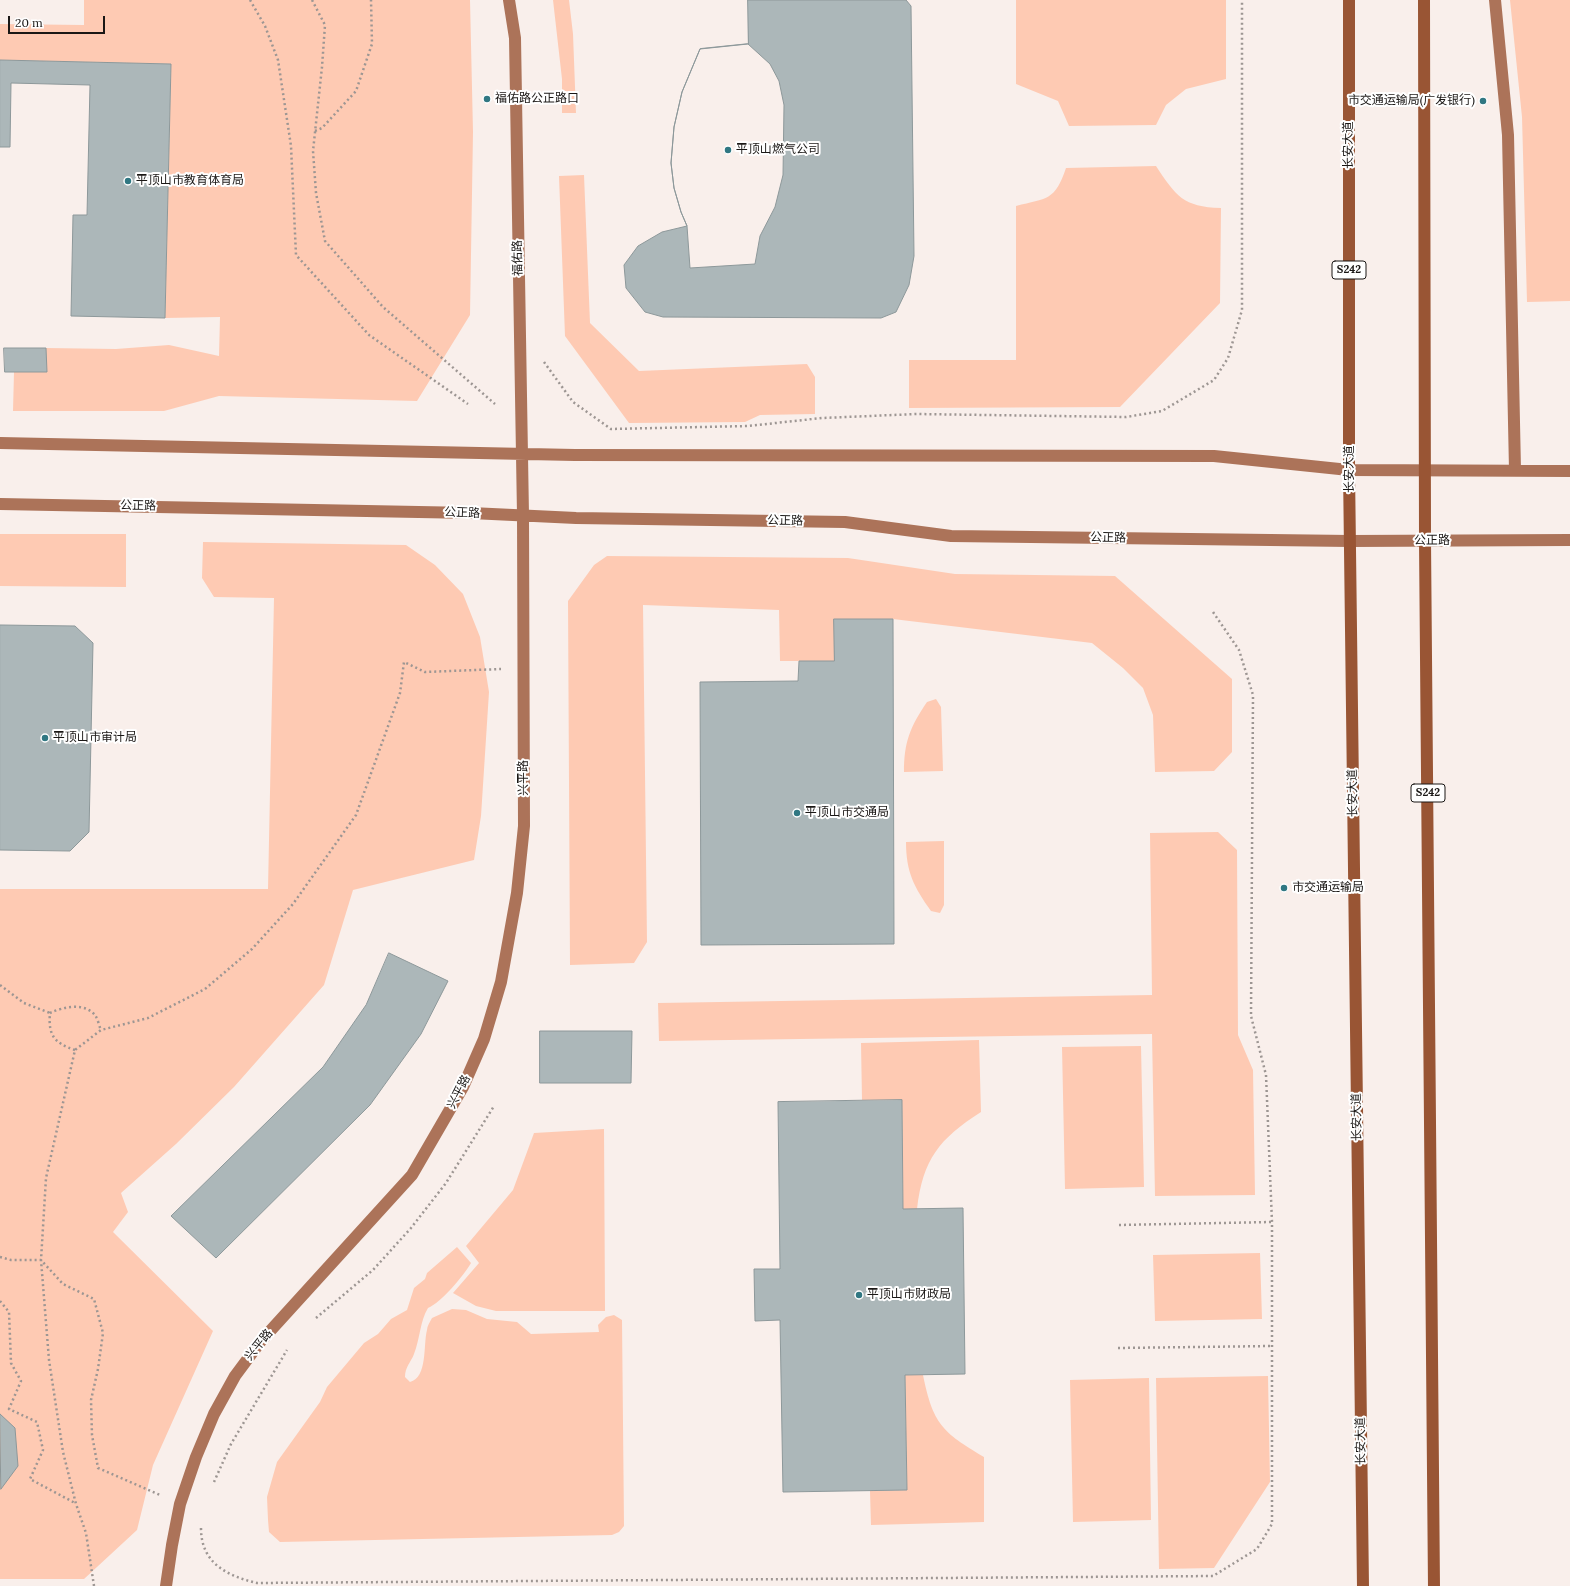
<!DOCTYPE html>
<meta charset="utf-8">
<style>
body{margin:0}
#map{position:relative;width:1570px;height:1586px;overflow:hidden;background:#f9efeb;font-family:Lora,serif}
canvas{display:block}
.scale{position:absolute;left:8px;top:16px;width:97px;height:18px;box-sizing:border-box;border:2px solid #1a1715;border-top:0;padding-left:5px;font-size:12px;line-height:14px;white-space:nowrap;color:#1a1715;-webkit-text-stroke:3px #fff;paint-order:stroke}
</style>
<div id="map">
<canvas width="1570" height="1586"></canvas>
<div class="scale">20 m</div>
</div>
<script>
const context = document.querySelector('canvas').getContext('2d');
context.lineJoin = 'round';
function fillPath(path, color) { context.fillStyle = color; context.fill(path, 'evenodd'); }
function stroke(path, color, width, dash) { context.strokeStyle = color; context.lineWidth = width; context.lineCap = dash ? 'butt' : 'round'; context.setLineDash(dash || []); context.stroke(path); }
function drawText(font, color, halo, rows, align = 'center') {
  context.font = font + ' Lora,"Noto Sans SC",serif'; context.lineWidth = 4; context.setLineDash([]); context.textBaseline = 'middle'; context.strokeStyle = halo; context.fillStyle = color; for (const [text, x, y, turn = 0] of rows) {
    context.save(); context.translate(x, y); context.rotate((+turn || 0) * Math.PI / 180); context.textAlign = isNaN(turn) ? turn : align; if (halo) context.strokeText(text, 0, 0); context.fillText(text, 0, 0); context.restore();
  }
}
fillPath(new Path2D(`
 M 84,0 L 470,0 L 473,132 L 470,315 L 417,401 L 219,396 L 164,411 L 13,411 L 14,372 L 46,372 L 46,348 L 116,349 L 169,345 L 219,356 L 220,317 L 165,318 L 171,64 L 0,60 L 0,24 L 84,25 Z
 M 553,0 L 569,0 L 573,34 L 576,113 L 562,113 L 562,79 Z
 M 1016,0 L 1226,0 L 1226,79 L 1186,89 L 1166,105 L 1156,125 L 1069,126 L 1058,101 L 1016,84 Z
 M 1510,0 L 1570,0 L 1570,301 L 1527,302 L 1522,117 Z
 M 1156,166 C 1176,196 1183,207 1221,208 L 1220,303 L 1120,407 L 909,408 L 909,360 L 1016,360 L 1016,206 C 1047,198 1055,201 1066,168 Z
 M 584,175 L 590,323 L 639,371 L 807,364 L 815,377 L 815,414 L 760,415 L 745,422 L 629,423 L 565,336 L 559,176 Z
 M 0,534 L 126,534 L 126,587 L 0,586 Z
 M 203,542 L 406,545 L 435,565 L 463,594 L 480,637 L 489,692 L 481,816 L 474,860 L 353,890 L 324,985 L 234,1087 L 176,1144 L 121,1193 L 128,1212 L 113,1232 L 213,1331 L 153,1465 L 137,1530 L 84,1579 L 0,1579 L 0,889 L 268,889 L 274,598 L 214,597 L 202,578 Z
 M 607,556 L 848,558 L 955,574 L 1115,576 L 1232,679 L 1232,752 L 1214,771 L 1155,772 L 1153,715 L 1143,688 L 1123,668 L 1092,643 L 893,619 L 834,619 L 834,661 L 780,661 L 779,610 L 643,605 L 647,942 L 634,963 L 570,965 L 568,601 L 594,565 Z
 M 936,699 L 941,707 L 943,771 L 904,772 C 904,742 910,727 927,702 Z
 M 1218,832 L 1237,850 L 1238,1035 L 1253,1070 L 1255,1195 L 1155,1196 L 1152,1034 L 659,1041 L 658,1003 L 1152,995 L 1150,833 Z
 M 944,841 L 944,905 L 940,913 L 931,911 C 914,887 906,872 906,842 Z
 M 979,1040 L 981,1112 C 939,1139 923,1159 917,1209 L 903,1209 L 902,1100 L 862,1100 L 861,1043 Z
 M 1141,1046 L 1144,1187 L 1065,1189 L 1062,1047 Z
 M 604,1129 L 605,1311 L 496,1311 L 476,1306 L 453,1293 L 479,1263 L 466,1246 L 513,1190 L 534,1133 Z
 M 457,1247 L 471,1263 C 464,1275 441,1303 428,1308 C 420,1321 420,1339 414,1354 C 411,1362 405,1367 405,1377 L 410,1382 C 428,1377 423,1345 427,1330 C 427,1326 430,1322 432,1318 L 452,1309 L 466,1310 L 487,1319 L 517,1322 L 531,1334 L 599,1332 L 598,1325 L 606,1317 L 614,1315 L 622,1320 L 624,1526 L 619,1532 L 612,1535 L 280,1542 L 269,1532 L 268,1520 L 267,1497 L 277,1462 L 320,1402 L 327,1387 L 364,1343 L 378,1334 L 391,1319 L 407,1310 L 414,1288 L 425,1279 L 427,1273 Z
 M 1260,1253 L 1262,1319 L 1155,1321 L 1153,1255 Z
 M 905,1375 L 923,1375 C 933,1424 942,1432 984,1457 L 984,1522 L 871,1525 L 870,1491 L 907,1490 Z
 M 1268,1376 L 1270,1482 L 1214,1568 L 1159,1569 L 1156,1378 Z
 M 1149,1378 L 1151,1520 L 1073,1522 L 1070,1380 Z`), '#fecab3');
const building = new Path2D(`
 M 748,0 L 906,0 L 911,6 L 914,256 L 909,285 L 896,312 L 881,318 L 663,317 L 645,312 L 626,288 L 624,265 L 638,246 L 662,232 L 687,226 L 681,212 L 674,188 L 671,163 L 674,127 L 682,92 L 700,49 L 748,44 Z
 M 748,44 L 770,64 L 779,81 L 784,105 L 783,175 L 775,207 L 760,236 L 755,264 L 690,268 L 687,226 L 681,212 L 674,188 L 671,163 L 674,127 L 682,92 L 700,49 Z
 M 0,60 L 171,64 L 165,318 L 71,316 L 73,215 L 87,215 L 90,85 L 11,83 L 10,147 L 0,147 Z
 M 4,348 L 46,348 L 47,372 L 5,372 Z
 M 834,619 L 893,619 L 894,944 L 701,945 L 700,682 L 798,681 L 799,661 L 834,661 Z
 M 0,625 L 75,626 L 93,643 L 89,832 L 70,851 L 0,850 Z
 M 389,953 L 448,981 L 421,1034 L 370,1105 L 216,1258 L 171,1216 L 323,1067 L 366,1005 Z
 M 540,1031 L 632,1031 L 631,1083 L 540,1083 Z
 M 902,1100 L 903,1209 L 963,1208 L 965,1374 L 905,1375 L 907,1490 L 783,1492 L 780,1320 L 755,1321 L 754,1269 L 780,1269 L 778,1102 Z
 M 0,1414 L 15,1428 L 18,1466 L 1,1489 Z`);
fillPath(building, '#acb7b9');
stroke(building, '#8d989a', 1);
stroke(new Path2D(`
 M 250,0 L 265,26 L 278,60 L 291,146 L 296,255 L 369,335 L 468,404
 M 312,0 L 325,25 L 322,67 L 313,151 L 316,193 L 325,241 L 383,307 L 495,404
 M 315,131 L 322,128 L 356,91 L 372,44 L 371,0
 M 544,362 L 573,402 L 611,429 L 748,426 L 822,418 L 917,414 L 1126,417 L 1162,411 L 1214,380 L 1228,358 L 1242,310 L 1242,0
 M 0,985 L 24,1003 L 50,1013
 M 75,1050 C 54,1043 48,1035 50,1013 C 63,1007 84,1002 95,1015 C 98,1019 99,1026 101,1030
 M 1119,1225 L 1272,1222
 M 0,1257 L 11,1260 L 41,1260 L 63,1284 L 94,1299 L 103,1333 L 98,1369 L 91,1400 L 92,1435 L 98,1468 L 160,1495
 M 0,1301 L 9,1312 L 11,1363 L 21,1381 L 9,1409 L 37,1422 L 43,1450 L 30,1479 L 75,1503
 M 316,1318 L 373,1270 L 411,1228 L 446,1183 L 494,1106
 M 1118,1348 L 1272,1346
 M 214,1482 L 231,1444 L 287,1350
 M 201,1528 C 201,1564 228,1576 257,1583 L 1213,1576 L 1257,1549 L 1272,1524 L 1272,1222 L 1266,1075 L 1251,1016 L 1253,695 L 1239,650 L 1213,612
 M 94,1586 L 86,1533 L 76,1504 L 63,1452 L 49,1360 L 41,1260 L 46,1178 L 75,1050 L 101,1030 L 148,1018 L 205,989 L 252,949 L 293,904 L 356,815 L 400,693 L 404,662 L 425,672 L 501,669`), '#9d9693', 2.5, [2, 3]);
stroke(new Path2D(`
 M 1495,0 L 1508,135 L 1515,470
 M 0,443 L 575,455 L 1214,456 L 1349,470 L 1570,471
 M 0,504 L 471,513 L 576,518 L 845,522 L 951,536 L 1350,541 L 1570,540
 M 166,1586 L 172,1545 L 180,1504 L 196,1457 L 214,1414 L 235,1376 L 261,1341 L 412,1175 L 463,1087 L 484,1039 L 501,982 L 517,893 L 524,826 L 523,515 L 515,38 L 509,0`), '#ac7359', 12);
stroke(new Path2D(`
 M 1349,0 L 1349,470 L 1363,1586
 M 1424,0 L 1425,541 L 1434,1586`), '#995534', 12);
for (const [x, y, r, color] of [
 [487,99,4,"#307782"],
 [1483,101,4,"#307782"],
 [728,150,4,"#307782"],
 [128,181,4,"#307782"],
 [45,738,4,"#307782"],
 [797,813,4,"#307782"],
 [1284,888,4,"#307782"],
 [859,1295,4,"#307782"]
]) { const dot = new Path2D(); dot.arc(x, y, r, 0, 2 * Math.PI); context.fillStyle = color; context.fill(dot); stroke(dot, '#fff', 1.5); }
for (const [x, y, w] of [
 [1349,270,34],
 [1428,793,34]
]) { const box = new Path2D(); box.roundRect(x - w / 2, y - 9, w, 18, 3); context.fillStyle = '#fff'; context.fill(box); stroke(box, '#1a1715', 1); }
drawText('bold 11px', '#1a1715', null, [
 ["S242",1349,270],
 ["S242",1428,793]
]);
drawText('12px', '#1a1715', '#fff', [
 ["福佑路公正路口",495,99],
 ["市交通运输局(广发银行)",1475,101,"right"],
 ["平顶山燃气公司",736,150],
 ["平顶山市教育体育局",136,181],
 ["平顶山市审计局",53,738],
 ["平顶山市交通局",805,813],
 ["市交通运输局",1292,888],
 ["平顶山市财政局",867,1295]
], 'left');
drawText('12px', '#1a1715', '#fff', [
 ["长安大道",1349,145,-90],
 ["福佑路",518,258,-91],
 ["长安大道",1350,469,-90],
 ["公正路",138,506,1],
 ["公正路",462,513,2],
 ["公正路",785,521,1],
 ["公正路",1108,538,1],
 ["公正路",1432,541],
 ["兴平路",524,778,-90],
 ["长安大道",1353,793,-91],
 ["兴平路",459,1092,-63],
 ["长安大道",1357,1117,-91],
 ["兴平路",259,1345,-51],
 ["长安大道",1361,1441,-91]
]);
</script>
